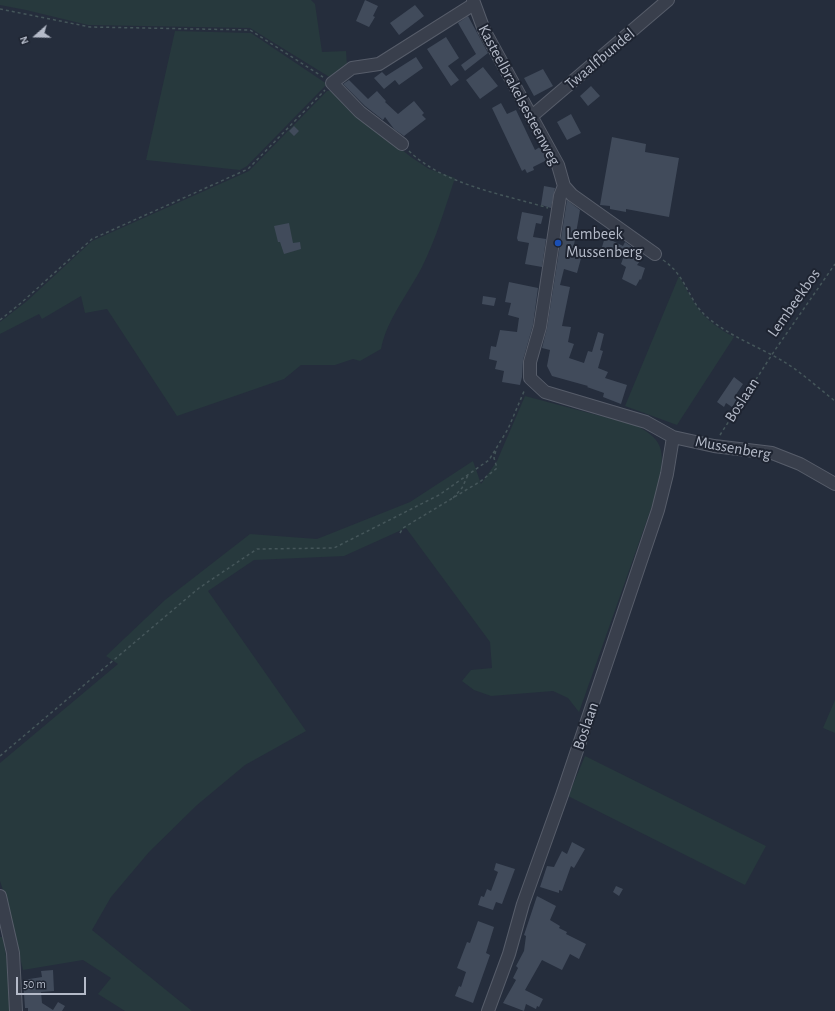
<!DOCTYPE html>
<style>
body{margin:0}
#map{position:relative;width:835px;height:1011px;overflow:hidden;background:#252d3c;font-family:"Alegreya Sans",sans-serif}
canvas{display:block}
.north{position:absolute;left:16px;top:16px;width:40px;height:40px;-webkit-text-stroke:3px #1e2431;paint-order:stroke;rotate:250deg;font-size:11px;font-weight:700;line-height:16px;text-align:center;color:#b4bac8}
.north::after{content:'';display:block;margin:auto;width:14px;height:18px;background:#b4bac8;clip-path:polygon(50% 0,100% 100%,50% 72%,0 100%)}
.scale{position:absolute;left:16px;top:977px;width:70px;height:18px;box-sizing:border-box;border:2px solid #b4bac8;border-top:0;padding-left:5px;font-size:12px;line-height:14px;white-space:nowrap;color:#b4bac8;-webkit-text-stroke:3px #1e2431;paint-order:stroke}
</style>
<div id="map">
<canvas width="835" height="1011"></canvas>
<div class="north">N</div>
<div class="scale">50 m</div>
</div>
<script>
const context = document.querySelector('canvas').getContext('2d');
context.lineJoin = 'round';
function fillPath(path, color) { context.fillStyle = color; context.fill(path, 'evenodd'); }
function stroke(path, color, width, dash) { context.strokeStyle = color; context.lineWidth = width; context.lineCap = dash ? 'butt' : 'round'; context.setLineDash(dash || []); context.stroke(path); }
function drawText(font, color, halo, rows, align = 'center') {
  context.font = font + ' "Alegreya Sans",sans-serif'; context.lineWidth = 4; context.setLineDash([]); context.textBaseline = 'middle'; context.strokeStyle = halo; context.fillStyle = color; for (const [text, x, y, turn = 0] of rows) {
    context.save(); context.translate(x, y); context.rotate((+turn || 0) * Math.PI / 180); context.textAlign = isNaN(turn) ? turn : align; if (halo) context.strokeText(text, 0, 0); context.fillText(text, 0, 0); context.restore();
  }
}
fillPath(new Path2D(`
 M 0,0 L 311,0 L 315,4 L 322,52 L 346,51 L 347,65 L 331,78 L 250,28 L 88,25 L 26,10 L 0,5 Z
 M 175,31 L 251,33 L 327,84 L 247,166 L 240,170 L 146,160 Z
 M 334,90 L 353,111 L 411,157 L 429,169 L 455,178 C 445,208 436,239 422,267 C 408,294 387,319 381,349 L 360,361 L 353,359 L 335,365 L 301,365 L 284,379 L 177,416 L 107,309 L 85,313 L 81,296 L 42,319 L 39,314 L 0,334 L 0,322 L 27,301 L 92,241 L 249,171 L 327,91 Z
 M 679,276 C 696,307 701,319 734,337 L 677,425 L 625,406 Z
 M 525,396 L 635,425 C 668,441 663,455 659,486 L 579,712 L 568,698 L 553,691 L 491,696 L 474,690 L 462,681 L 471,670 L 492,668 L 490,642 L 406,528 L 344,556 L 254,560 L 208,591 L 306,731 L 245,765 L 197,805 L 149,852 L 111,897 L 92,930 L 192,1011 L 125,1011 L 98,994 L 111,978 L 83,960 L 23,970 L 5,896 L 0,881 L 0,763 L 118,664 L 106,656 L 165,600 L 250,534 L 317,539 L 410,502 L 473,461 L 481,484 L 497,461 Z
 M 835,700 L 835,733 L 823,728 Z
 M 585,756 L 766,846 L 745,885 L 568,796 Z
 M 0,937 L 3,937 L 9,975 L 9,1011 L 0,1011 Z`), '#27393d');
fillPath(new Path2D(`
 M 365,0 L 378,6 L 373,16 L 375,17 L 369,27 L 356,21 Z
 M 415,5 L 424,16 L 399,35 L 390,23 Z
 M 468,16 L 488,53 L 465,71 L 461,65 L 476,54 L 458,23 Z
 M 446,37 L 459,58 L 448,66 L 459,80 L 451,86 L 427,49 Z
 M 416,57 L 423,68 L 399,85 L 395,80 L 384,89 L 374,78 L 382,72 L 386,76 Z
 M 483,67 L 498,86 L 480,99 L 466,80 Z
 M 543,69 L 553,86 L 534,96 L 524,78 Z
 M 349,80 L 368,99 L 377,91 L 386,101 L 385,102 L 398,114 L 414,101 L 424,113 L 422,115 L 426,119 L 404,136 L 394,129 L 385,117 L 383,120 L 365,106 L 343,84 Z
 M 591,86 L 600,96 L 588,106 L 580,96 Z
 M 501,103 L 507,114 L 516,110 L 535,150 L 540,147 L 547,160 L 533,167 L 534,170 L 527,173 L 525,169 L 522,171 L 492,108 Z
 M 571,114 L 581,133 L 567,140 L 557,122 Z
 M 294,126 L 299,131 L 294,136 L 289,131 Z
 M 612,137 L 646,144 L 645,152 L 679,158 L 669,217 L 626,209 L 626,212 L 610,209 L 610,206 L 600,205 Z
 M 544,186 L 555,188 L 551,208 L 541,205 Z
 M 567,200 L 580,210 L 574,245 L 576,246 L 575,249 L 583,251 L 577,273 L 564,269 L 560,285 L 570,287 L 562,326 L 571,327 L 568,342 L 574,344 L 569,358 L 584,363 L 588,351 L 592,352 L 598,332 L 604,334 L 600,350 L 603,351 L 598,368 L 608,372 L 605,378 L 627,385 L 621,404 L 603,397 L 604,393 L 587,387 L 588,386 L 552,376 L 547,366 L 550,350 L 542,348 L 547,328 Z
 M 522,212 L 543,216 L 541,224 L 536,223 L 533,237 L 546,239 L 542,267 L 525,264 L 529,243 L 518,241 L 517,238 Z
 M 289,223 L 293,243 L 300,242 L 301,249 L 284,254 L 280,242 L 278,242 L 274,226 Z
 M 605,237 L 623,246 L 625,242 L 644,256 L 637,265 L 645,268 L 641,280 L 640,279 L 636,286 L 622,279 L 626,267 L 621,264 L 625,253 L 602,247 Z
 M 509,282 L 538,288 L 533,325 L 523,360 L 522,377 L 520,385 L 502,382 L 504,371 L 495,369 L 497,361 L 489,359 L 491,346 L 496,347 L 500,330 L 517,332 L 519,318 L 508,315 L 511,303 L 505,302 Z
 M 483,296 L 496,298 L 494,306 L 482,304 Z
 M 734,377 L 743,384 L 735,396 L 738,398 L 732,407 L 726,403 L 724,407 L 717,402 Z
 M 572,842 L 585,849 L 574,868 L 571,866 L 562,891 L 559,890 L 559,893 L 540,887 L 547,866 L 554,867 L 562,851 L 567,854 Z
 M 496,863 L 515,869 L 502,904 L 496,902 L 493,910 L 478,905 L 481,896 L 484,897 L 487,889 L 491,891 L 498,872 L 494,870 Z
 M 616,886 L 623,889 L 619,896 L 613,892 Z
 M 537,896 L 556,906 L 550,920 L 560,926 L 559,928 L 567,932 L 566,934 L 586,944 L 579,959 L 570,954 L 562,970 L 542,960 L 525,990 L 543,999 L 539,1007 L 537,1006 L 536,1009 L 526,1004 L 524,1011 L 503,1003 L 516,980 L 513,978 L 518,968 L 516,966 L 524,951 L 526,936 L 524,935 Z
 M 478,921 L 494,927 L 486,953 L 490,955 L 473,1003 L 455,996 L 459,986 L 461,987 L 466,972 L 457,968 L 467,942 L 470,943 Z
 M 53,970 L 54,991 L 41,992 L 42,1003 L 53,1010 L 58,1002 L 65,1006 L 62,1011 L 28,1011 L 28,1008 L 25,1008 L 23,980 L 42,977 L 41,971 Z`), '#414b5b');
const minor = new Path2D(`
 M 473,0 L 484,30 L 558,165 L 564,186 L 572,195 L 655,254
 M 532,116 L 668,0
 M 402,144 L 360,112 L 332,83 L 352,68 L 379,64 L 474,4
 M 564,186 L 560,196 L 540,327 L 530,362 L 530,378 L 545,392 L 646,422 L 673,437 L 714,446 L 772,453 L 800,464 L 835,484
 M 0,896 L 13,953 L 16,1011
 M 488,1011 L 509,954 L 523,904 L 562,795 L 658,510 L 667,474 L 673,437`);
stroke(minor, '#575d6a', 14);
stroke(new Path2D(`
 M 0,9 L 90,27 L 250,30 L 323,77
 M 409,151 C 444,185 503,194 548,208
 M 663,260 C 687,276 688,301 707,317 C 729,336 757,346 781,360 C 800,371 817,387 835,401
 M 0,320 L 21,303 L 92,239 L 248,169 L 325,90
 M 720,435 L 775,350 L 835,264
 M 453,498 L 462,488 L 468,475
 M 400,533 L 403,528 L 481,481 L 497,468 L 494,458 L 496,450
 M 0,756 L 199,588 L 257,549 L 334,548 L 439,495 L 489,460 L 508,429 L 525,389`), '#45565a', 1.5, [3, 3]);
stroke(minor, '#393f4c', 12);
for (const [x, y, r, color] of [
 [558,243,4,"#1a4fb4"]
]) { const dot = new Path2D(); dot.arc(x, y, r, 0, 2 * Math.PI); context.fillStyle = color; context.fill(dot); stroke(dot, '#1e2431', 1.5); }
drawText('16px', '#b4bac8', '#1e2431', [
 ["Twaalfbundel",600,59,-40],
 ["Kasteelbrakelsesteenweg",519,95,62],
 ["Lembeekbos",794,303,-55],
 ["Boslaan",742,400,-57],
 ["Mussenberg",733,448,10],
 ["Boslaan",586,726,-71]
]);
drawText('16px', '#b4bac8', '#1e2431', [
 ["Lembeek",566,234],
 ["Mussenberg",566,252]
], 'left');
</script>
